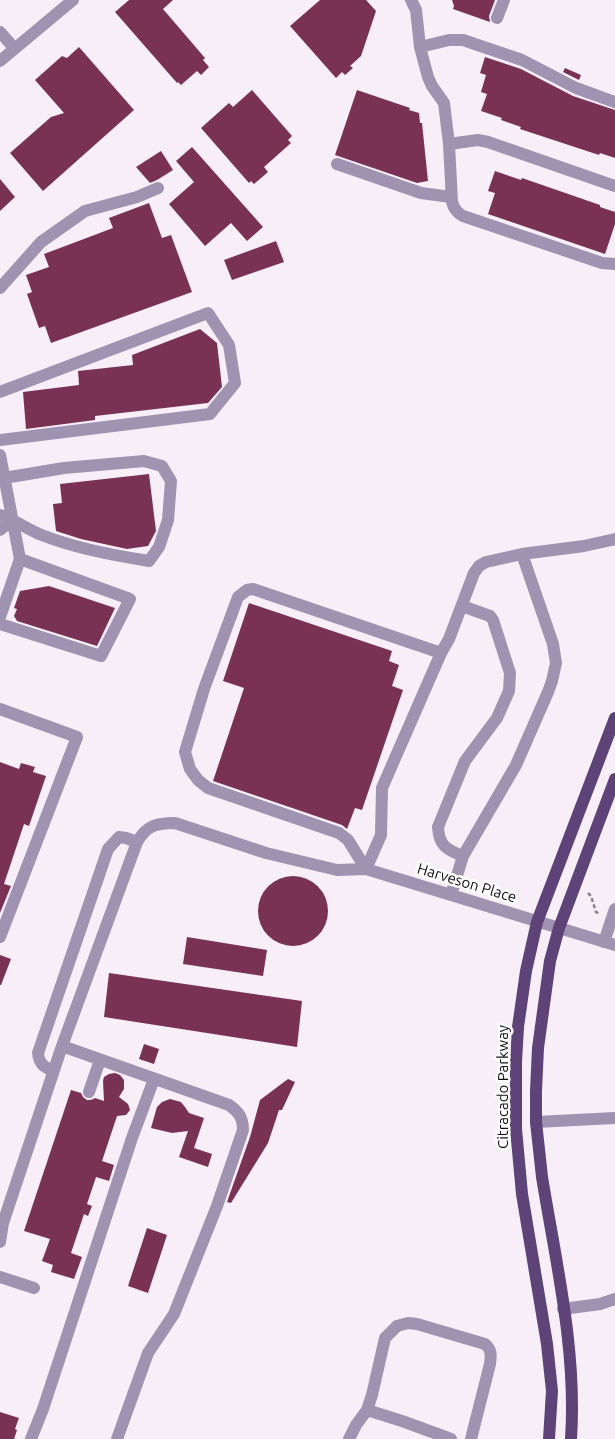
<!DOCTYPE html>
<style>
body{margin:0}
canvas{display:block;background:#f8eef7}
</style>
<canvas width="615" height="1439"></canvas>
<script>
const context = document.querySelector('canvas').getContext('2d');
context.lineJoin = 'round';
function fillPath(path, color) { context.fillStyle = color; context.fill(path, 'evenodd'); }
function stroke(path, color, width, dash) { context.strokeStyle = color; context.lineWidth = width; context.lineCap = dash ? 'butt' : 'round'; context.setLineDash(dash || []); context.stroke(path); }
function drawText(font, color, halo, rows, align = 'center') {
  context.font = font + ' Ubuntu,sans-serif'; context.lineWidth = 5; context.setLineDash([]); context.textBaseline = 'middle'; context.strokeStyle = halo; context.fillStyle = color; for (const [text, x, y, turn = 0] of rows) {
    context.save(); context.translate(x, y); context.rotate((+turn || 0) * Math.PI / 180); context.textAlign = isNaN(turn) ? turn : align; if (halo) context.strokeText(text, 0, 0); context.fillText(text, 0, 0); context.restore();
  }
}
fillPath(new Path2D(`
 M 129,0 L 173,0 L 163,9 L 205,58 L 203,60 L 209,67 L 201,75 L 197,71 L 181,85 L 178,82 L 177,83 L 115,12 Z
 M 320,0 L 366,0 L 376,11 L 361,56 L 350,66 L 353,68 L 345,75 L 342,72 L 336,78 L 290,26 Z
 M 452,0 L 495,0 L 489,16 L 490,22 L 453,9 L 454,6 Z
 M 79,47 L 134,110 L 43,191 L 10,153 L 51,117 L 64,113 L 35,80 L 62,56 L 67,58 Z
 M 485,57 L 521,69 L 573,96 L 615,110 L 615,158 L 600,153 L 599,155 L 520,129 L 521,127 L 501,120 L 502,118 L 481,111 L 487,94 L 481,92 L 486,75 L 480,73 Z
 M 565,68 L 581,75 L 579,80 L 563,72 Z
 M 252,90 L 292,136 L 288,140 L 291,143 L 264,167 L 268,172 L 254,184 L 251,181 L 249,183 L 201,128 L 229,103 L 233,107 Z
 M 357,90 L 410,108 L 409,110 L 419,113 L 420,123 L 422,123 L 428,181 L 417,183 L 335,155 Z
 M 192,147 L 263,227 L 247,241 L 231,223 L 205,246 L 169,204 L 194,182 L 176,161 Z
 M 161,151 L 173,170 L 157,180 L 150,183 L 136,167 Z
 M 495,171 L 521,180 L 522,178 L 600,205 L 600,207 L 615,212 L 615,224 L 605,254 L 488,214 L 495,193 L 488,191 Z
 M 0,179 L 15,197 L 0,211 Z
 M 149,203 L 162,238 L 171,235 L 192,292 L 51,343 L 45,326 L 39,328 L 27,294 L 32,292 L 26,275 L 49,267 L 44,254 L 113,228 L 109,218 Z
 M 276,241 L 284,262 L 232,280 L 224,260 Z
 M 200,329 L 217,343 L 222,387 L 208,403 L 95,416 L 95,420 L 26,429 L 23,392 L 79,385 L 78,371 L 133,365 L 132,355 Z
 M 149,474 L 156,531 L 148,546 L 127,549 L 81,539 L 56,531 L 53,504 L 62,503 L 60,484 Z
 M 49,586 L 115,608 L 97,646 L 17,621 L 14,616 L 17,609 L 14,608 L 20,591 Z
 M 249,603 L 392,651 L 389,661 L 399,665 L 392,686 L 403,690 L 362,810 L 355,808 L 347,829 L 342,825 L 213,781 L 244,688 L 223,681 Z
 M 0,762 L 19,769 L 21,763 L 35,767 L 33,772 L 46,776 L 29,826 L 24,824 L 4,884 L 11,886 L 0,913 Z
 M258 911a35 35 0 1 1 70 0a35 35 0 1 1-70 0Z
 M 187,937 L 267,950 L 263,976 L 183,964 Z
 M 0,955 L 11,959 L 1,985 L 0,985 Z
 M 109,973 L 302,1001 L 297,1047 L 104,1017 Z
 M 144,1044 L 159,1049 L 154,1064 L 139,1059 Z
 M 115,1073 L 120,1075 L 124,1080 L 124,1089 L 119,1097 L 128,1104 L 130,1110 L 126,1115 L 117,1116 L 102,1161 L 114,1165 L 109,1181 L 96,1177 L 87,1204 L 92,1206 L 88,1216 L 84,1214 L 71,1253 L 82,1257 L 74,1279 L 51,1272 L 53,1265 L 42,1261 L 50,1239 L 24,1231 L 71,1090 L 81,1093 L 83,1097 L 87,1100 L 91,1100 L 95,1098 L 104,1101 L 103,1081 L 104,1077 L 109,1074 Z
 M 288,1079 L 295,1082 L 282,1110 L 279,1110 L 268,1143 L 231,1203 L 227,1202 L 250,1137 L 260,1100 Z
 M 170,1099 L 181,1102 L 185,1107 L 189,1113 L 204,1118 L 194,1148 L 212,1154 L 208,1167 L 179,1157 L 188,1131 L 172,1133 L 151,1128 L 157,1107 L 162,1102 Z
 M 147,1228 L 167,1235 L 148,1293 L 128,1286 Z
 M 0,1412 L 19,1418 L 15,1429 L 17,1430 L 14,1439 L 0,1439 Z`), '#793254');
stroke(new Path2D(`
 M 588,893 L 591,896 L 596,912 L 600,914`), '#898288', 2.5, [4, 2.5]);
stroke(new Path2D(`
 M 411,0 L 416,10 L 420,47 L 428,77 L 432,86 L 444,103 L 449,144 L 452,202 C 454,209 457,213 463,216 L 602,263 L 615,264
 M 497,18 L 504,0
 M 0,32 L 14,48
 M 420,47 L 449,40 L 463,40 L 522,60 L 576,88 L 615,102
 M 0,61 L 73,0
 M 449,144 L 478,140 L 488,142 L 615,186
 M 337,164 L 421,193 L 451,197
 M 0,288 L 41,242 L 85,211 L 137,197 L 158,188
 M 0,392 L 208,313 L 229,345 L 235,383 L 210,414 L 0,440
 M 0,455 L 20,559 L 0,617
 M 0,515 C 14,520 26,528 39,534 C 74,548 112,555 149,561 L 159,547 L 168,520 L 171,481 L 162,466 L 144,461 L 64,468 L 4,478
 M 0,530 L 12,520
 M 462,606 L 490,616 L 493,620 L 510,673 L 509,691 L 497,718 L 465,761 L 438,827 C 439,846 447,850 463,856
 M 0,624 L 101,656 L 130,599 L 20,559
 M 0,709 L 77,737 L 0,937
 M 366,869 L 348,840 L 339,833 L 208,788 L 198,780 L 190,769 L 185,752 L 204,689 L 238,597 L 247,590 L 253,589 L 441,653
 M 366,869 L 381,835 L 382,788 L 441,653 L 449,639 L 474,573 L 479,566 L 486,562 L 522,554 L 584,546 L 615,539
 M 451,895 L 463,856 L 516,765 L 548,692 L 552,681 L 556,663 L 553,644 L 522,554
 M 604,942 L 615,909
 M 62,1046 L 229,1105 C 239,1112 243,1118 243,1130 L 217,1206 L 174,1314 L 148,1353 L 117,1439
 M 53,1071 C 44,1067 39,1064 38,1053 L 108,849 L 119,837 L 126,838 L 137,842
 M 89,1092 L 100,1060
 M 536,1122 L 615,1118
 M 0,1242 L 3,1223 L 62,1046 L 137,842 C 147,825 157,823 175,823 L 266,853 L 337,870 L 366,869 L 615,945
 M 0,1277 L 34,1288
 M 563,1309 L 600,1304 L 615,1299
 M 31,1439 L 43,1409 L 132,1138 L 154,1079
 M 349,1439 L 356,1425 L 367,1410
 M 451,1439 L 402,1421 L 367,1410 L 372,1395 L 385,1338 L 397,1326 L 408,1323 L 417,1324 L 485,1344 C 492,1350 491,1355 490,1364 L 471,1439`), '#a092b1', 12);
stroke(new Path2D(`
 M 549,1439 L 552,1391 L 547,1344 L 522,1194 L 516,1129 L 516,1062 L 518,1027 L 526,971 L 537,922 L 615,718
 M 571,1439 C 577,1351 556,1263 542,1177 L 536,1122 L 536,1091 L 538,1048 L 550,961 L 559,928 L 615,779`), '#5e4379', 12);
drawText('15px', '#0f0c0f', '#fff', [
 ["Harveson Place",467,883,17],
 ["Citracado Parkway",503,1087,-90]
]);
</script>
